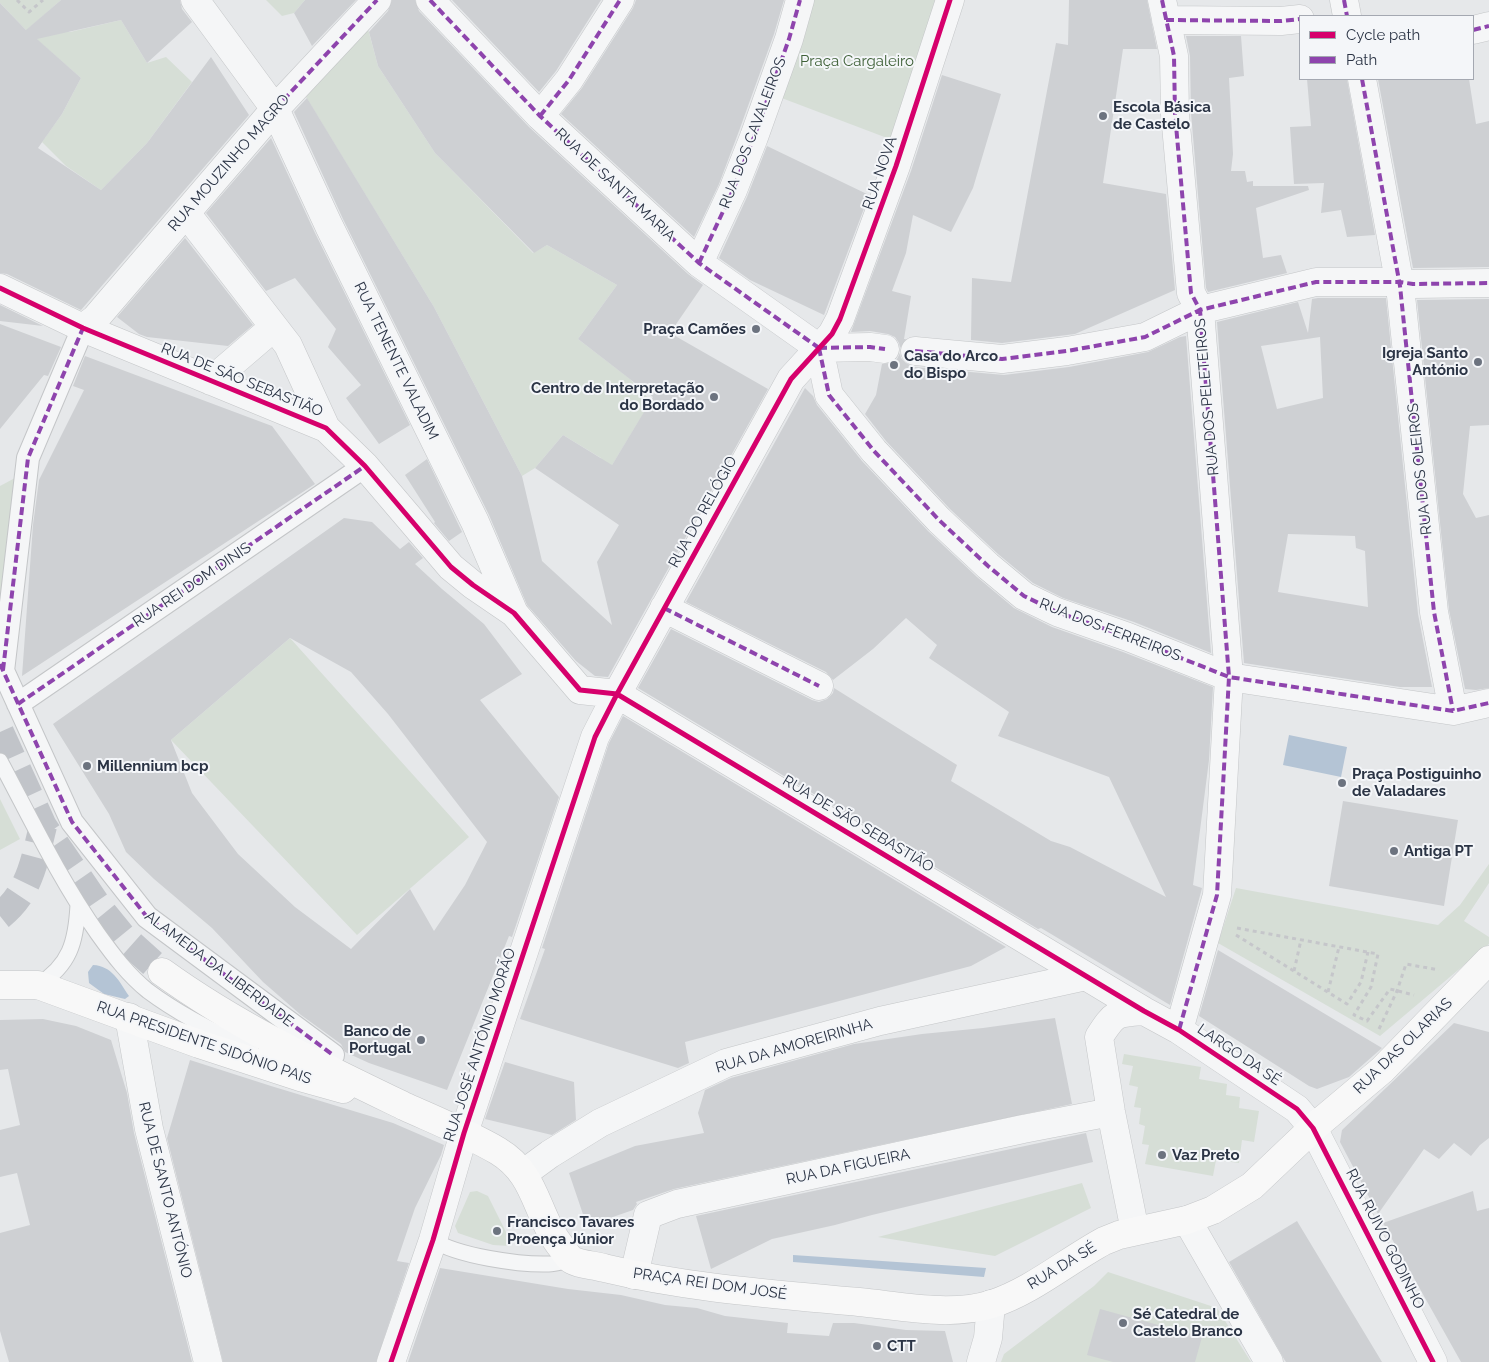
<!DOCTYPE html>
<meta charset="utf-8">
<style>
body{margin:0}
#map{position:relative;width:1489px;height:1362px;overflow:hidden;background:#e6e8ea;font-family:Raleway,sans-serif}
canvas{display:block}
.legend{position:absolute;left:1299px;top:15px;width:175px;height:65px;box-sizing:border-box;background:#f4f6f9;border:1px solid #a4a8b1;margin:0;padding:6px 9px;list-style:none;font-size:15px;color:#2b3445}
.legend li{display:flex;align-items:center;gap:10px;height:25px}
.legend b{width:25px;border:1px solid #a4a8b1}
</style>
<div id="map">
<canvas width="1489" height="1362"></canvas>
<ul class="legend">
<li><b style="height:6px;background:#d6006c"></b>Cycle path</li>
<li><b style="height:6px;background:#8e44ad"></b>Path</li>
</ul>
</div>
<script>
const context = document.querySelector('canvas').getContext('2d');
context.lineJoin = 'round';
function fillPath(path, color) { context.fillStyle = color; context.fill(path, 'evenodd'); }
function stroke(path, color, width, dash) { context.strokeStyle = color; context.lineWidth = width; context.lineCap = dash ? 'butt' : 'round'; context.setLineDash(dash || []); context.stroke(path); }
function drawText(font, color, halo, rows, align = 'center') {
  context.font = font + ' Raleway,sans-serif'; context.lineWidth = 4; context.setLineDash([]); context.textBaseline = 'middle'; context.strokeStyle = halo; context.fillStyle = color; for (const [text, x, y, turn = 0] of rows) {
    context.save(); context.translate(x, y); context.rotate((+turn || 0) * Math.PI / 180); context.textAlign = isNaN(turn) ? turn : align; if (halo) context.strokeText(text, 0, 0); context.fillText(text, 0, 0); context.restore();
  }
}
fillPath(new Path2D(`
 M 0,0 L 61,0 L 27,30 L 70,32 L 121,20 L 147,63 L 166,57 L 192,82 L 147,143 L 101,190 L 66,166 L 42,142 L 62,114 L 81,78 L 26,30 L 0,3 Z
 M 266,0 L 305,0 L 294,13 L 282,16 Z
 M 813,0 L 941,0 L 895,141 L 779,97 Z
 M 365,18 L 378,66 L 435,153 L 533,253 L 547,245 L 617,285 L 578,339 L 630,379 L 651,401 L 606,475 L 601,458 L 563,435 L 535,468 L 522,476 L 434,307 L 306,97 Z
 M 15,478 L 0,633 L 0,486 Z
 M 290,638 L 469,837 L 357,935 L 171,740 Z
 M 0,799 L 20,839 L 0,850 Z
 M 1489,864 L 1489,883 L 1464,921 L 1489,937 L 1489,944 L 1380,1036 L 1218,943 L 1236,888 L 1438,925 L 1460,905 Z
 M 1124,1054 L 1201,1067 L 1199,1079 L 1227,1084 L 1226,1095 L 1240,1097 L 1239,1108 L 1259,1111 L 1254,1142 L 1242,1140 L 1239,1163 L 1216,1160 L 1213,1176 L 1145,1164 L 1149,1145 L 1142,1144 L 1145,1126 L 1139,1124 L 1141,1108 L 1134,1107 L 1138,1087 L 1129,1085 L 1133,1066 L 1122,1064 Z
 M 1082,1183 L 1091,1208 L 995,1256 L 878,1237 Z
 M 477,1191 L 488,1196 L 509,1238 L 510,1246 L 493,1245 L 458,1233 L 455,1226 L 470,1192 Z
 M 1108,1272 L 1217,1308 L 1251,1362 L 1001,1362 L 1004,1354 L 1094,1286 Z`), '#d6ded6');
fillPath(new Path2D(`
 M 1289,735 L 1347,747 L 1341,777 L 1283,765 Z
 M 93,965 C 112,966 119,981 129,996 L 125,999 L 104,994 L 89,983 L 88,972 Z
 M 793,1255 L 986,1268 L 984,1277 L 793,1262 Z`), '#b4c4d5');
fillPath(new Path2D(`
 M 61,0 L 180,0 L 182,9 L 192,22 L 147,63 L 121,20 L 37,39 L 81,78 L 62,114 L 38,148 L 101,190 L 147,143 L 211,57 L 249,115 L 81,310 L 7,274 L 0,273 L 0,3 L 26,30 Z
 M 305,0 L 356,0 L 312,46 L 294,13 Z
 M 392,0 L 415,0 L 419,11 L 529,127 L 688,274 L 703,285 L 670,333 L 768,389 L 608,677 L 595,676 L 576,661 L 527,605 L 489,515 L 343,219 L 294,112 L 307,98 L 434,307 L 522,476 L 542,561 L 612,625 L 597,562 L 619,525 L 535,468 L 563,435 L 612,465 L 653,397 L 578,339 L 617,285 L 547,245 L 534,253 L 435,153 L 378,66 L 369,32 L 388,11 Z
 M 452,0 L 601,0 L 556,71 L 539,92 Z
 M 636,0 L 784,0 L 774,34 L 739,131 L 719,184 L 694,237 L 561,114 L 582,88 L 633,8 Z
 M 1069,0 L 1147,0 L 1157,49 L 1123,49 L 1103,183 L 1166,194 L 1175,290 L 1075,334 L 1002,343 L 971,340 L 972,278 L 1011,282 L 1056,43 L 1068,45 Z
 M 1186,36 L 1241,36 L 1244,76 L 1229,78 L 1233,154 L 1231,171 L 1245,171 L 1247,182 L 1253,181 L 1253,186 L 1308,186 L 1309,190 L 1256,208 L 1263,258 L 1281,255 L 1287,273 L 1208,292 L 1206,288 L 1191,113 L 1190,56 Z
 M 942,75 L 1001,94 L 973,188 L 951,232 L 913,215 L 906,253 L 892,291 L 911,296 L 904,339 L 906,339 L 900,348 L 899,343 L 895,337 L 888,334 L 870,331 L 851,332 L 911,171 Z
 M 1307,79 L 1347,79 L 1375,235 L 1347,237 L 1341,210 L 1321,213 L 1324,183 L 1294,184 L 1290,127 L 1311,126 Z
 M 1378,79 L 1469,79 L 1476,124 L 1489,121 L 1489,267 L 1413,268 Z
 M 271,138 L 315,233 L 410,425 L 379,444 L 346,398 L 361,385 L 328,347 L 336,329 L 295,278 L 266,291 L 206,213 Z
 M 767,146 L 869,195 L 824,315 L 750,280 L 719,258 L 747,197 Z
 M 185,238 L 253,325 L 228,346 L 147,337 L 139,334 L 117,317 Z
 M 1318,298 L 1386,298 L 1418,614 L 1432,687 L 1400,687 L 1244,663 L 1217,322 L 1298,302 L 1308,333 L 1312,299 ZM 1320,337 L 1323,398 L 1277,409 L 1261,346 ZM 1288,534 L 1355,536 L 1356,548 L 1365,551 L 1368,607 L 1278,592 Z
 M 1489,299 L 1489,425 L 1470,426 L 1463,494 L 1476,518 L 1489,515 L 1489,688 L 1476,690 L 1465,689 L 1449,610 L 1417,300 Z
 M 0,305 L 43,326 L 0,321 Z
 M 0,324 L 61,347 L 48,376 L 44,375 L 0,429 Z
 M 1186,336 L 1211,653 L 1134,622 L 1063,598 L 1033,583 L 998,554 L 950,509 L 886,441 L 865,414 L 876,395 L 882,364 L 891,363 L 897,359 L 900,353 L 901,358 L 906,363 L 914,367 L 1004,375 L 1069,367 L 1148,352 L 1180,337 Z
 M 85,356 L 272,426 L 315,484 L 22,676 L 33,525 L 39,480 L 84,390 L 73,386 Z
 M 805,388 L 813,396 L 817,405 L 862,461 L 928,531 L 977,577 L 1014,608 L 1052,627 L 1123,652 L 1213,687 L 1209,760 L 1193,885 L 1202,888 L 1201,892 L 1170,1005 L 1041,928 L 1038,929 L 638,688 L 671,629 L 812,700 L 819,702 L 827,699 L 833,693 L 834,688 L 957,765 L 951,781 L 1051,841 L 1070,847 L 1166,897 L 1109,777 L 998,736 L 1009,712 L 929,658 L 937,645 L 906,618 L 873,649 L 833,680 L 826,672 L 686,602 Z
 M 427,459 L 462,532 L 449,541 L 434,523 L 435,522 L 405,475 Z
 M 344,518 L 372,522 L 400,549 L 409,542 L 423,558 L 415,564 L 442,589 L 484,624 L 522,674 L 480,700 L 559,797 L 512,937 L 509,936 L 447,1090 L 369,1063 L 345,1052 L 341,1044 L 301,1015 L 263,982 L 212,928 L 154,879 L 126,852 L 109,814 L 53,724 ZM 290,638 L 351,672 L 388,714 L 487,842 L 465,885 L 434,931 L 410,889 L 351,949 L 295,907 L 238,854 L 192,793 L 171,740 Z
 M 623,716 L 1006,947 L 971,966 L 685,1042 L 689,1063 L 678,1068 L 520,1019 L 545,949 L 542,948 L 609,743 Z
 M 1343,801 L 1458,820 L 1444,906 L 1329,886 Z
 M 1218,950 L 1382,1048 L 1349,1077 L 1317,1089 L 1309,1086 L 1199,1016 Z
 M 1055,1018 L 1072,1104 L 674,1189 L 636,1202 L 637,1204 L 633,1210 L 587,1226 L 569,1173 L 635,1146 L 704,1133 L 698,1113 L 705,1090 L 731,1078 L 854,1044 L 922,1034 L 983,1028 Z
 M 43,1019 L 76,1026 L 111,1040 L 127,1093 L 134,1133 L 192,1362 L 9,1362 L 0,1331 L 0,1233 L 30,1225 L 17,1173 L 0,1177 L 0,1130 L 20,1125 L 8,1069 L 0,1070 L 0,1020 Z
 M 1454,1023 L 1489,1032 L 1489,1138 L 1480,1145 L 1471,1156 L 1454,1143 L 1439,1159 L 1424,1149 L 1378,1214 L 1340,1142 L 1342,1130 Z
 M 190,1060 L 271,1086 L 393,1123 L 444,1145 L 441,1155 L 415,1208 L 397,1261 L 409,1263 L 376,1362 L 223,1362 L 167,1138 Z
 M 505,1062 L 574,1082 L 576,1120 L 552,1135 L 485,1119 Z
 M 1086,1133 L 1093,1162 L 872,1215 L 835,1225 L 772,1239 L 711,1269 L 696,1216 Z
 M 1473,1191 L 1477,1211 L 1489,1208 L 1489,1362 L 1461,1362 L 1383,1223 Z
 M 1297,1221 L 1382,1362 L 1286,1362 L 1284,1359 L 1229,1262 Z
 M 440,1268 L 568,1289 L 621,1295 L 665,1305 L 697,1308 L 725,1316 L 788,1323 L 787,1333 L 829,1336 L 833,1323 L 854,1323 L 906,1330 L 945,1331 L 953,1362 L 408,1362 Z
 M 1100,1309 L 1202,1337 L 1195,1362 L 1113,1362 L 1087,1355 Z`), '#ced0d3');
stroke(new Path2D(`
 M 0,732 L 43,826 L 100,909 L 122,936 L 162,972
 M 0,916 C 30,892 34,862 43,826`), '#c1c4c9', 28, [28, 14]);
const service = new Path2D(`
 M 0,761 C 31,819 60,880 98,934 C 113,955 128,975 148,991 C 180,1015 216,1033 251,1049
 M 38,985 C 70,965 76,942 78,905
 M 433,1240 C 457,1256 520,1265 549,1264 C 556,1264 564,1261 571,1260`);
const pedestrian = new Path2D(`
 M 0,664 L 72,822 L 147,917 L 333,1055
 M 3,671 L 28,458 L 83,328
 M 18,704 L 365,466`);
const minor = new Path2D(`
 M 195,0 L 275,109 L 329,226 L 475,522 L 514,613
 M 430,0 L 540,116 L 699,263 L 819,348
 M 1162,0 L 1174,56 L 1175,114 L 1191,293 L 1200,310 L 1229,677 L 1217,895 L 1179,1030
 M 1344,0 L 1347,16
 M 1166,20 L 1281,21 L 1300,19
 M 1473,30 L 1489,26
 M 1362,79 L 1400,286 L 1434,612 L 1453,711
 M 540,116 L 569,80 L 620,0
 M 186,213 L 288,345 L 326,428
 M 699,263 L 733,190 L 754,137 L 789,39 L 800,0
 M 0,288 L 83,328 L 326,428 L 365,466 L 451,567 L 473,585 L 514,613 L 580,690 L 617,694 L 791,379 L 832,334 L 840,319 L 896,166 L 950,0
 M 83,328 L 95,319 L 275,109 L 377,0
 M 819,348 L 829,395 L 874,451 L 939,520 L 988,566 L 1024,596 L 1057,612 L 1128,637 L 1229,677 L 1453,711 L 1489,703
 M 819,348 L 870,347 L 885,349
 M 915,351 L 1002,359 L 1067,351 L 1145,337 L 1200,310 L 1316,282 L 1400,282 L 1413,284 L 1489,283
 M 211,381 L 274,327
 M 664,608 L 819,686
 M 129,1017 L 149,1129 L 208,1362
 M 524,1173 L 550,1154 L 600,1123 L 726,1063 L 880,1021 L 1086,976
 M 1187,1220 L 1269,1362
 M 1135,1231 L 1111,1112 L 1099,1037 C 1115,1012 1116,1013 1144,1011
 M 634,1275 L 648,1215 L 677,1204 L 1023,1129 L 1111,1112
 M 391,1362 L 433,1240 L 464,1133 L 595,737 L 617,694 L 1144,1011 L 1179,1030 L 1297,1109 L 1313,1128 L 1433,1362
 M 981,1362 L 988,1338 L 991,1304`);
const secondary = new Path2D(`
 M 162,972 C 238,1027 323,1067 406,1107 C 437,1121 469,1134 498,1151 C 538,1175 535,1215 562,1248 C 565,1251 568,1258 572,1260 C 581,1265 594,1265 604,1268 C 687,1288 773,1294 859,1302 C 901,1306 950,1317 992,1304 C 1032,1291 1067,1261 1104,1241 L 1119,1235 L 1187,1220 L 1213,1210 L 1252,1186 L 1313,1128 L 1382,1070 L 1489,960
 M 0,985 L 38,985 L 199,1044 L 300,1077 L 343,1089`);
stroke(service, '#c4c6c8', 17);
stroke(pedestrian, '#c4c6c8', 24);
stroke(minor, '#c4c6c8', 29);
stroke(secondary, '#c4c6c8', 29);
stroke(new Path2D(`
 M 17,0 L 29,12 L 43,0
 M 1237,928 L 1378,954 L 1371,987 L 1354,1015 L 1367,1021 L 1390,989 L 1414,995
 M 1236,935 L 1347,1004 L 1361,982 L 1368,952
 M 1294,971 L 1301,940
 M 1328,992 L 1339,947
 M 1379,1029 L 1397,991 L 1406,964 L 1439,970`), '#c5c6ca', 3, [4, 4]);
stroke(service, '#f5f6f7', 15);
stroke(pedestrian, '#f5f6f7', 22);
stroke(minor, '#f5f6f7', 28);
stroke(secondary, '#f8f8f8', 28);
stroke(new Path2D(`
 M 430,0 L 540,116 L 699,263 L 819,348
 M 1162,0 L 1174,56 L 1175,114 L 1191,293 L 1200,310 L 1229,677 L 1217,895 L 1179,1030
 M 1344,0 L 1347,16
 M 1166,20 L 1281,21 L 1300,19
 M 1473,30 L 1489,26
 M 1362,79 L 1400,286 L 1434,612 L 1453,711
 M 275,109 L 377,0
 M 540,116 L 569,80 L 620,0
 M 699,263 L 733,190 L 754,137 L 789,39 L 800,0
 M 819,348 L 829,395 L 874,451 L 939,520 L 988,566 L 1024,596 L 1057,612 L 1128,637 L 1229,677 L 1453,711 L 1489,703
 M 819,348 L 870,347 L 885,349
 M 915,351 L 1002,359 L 1067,351 L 1145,337 L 1200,310 L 1316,282 L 1400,282 L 1413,284 L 1489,283
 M 664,608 L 819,686
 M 0,664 L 72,822 L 147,917 L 333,1055
 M 3,670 L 28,458 L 83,328
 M 18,704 L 365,466`), '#8e44ad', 4, [8, 4]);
stroke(new Path2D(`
 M 0,288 L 83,328 L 326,428 L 365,466 L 451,567 L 473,585 L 514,613 L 580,690 L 617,694 L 791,379 L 832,334 L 840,319 L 896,166 L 950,0
 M 391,1362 L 433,1240 L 464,1133 L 595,737 L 617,694 L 1144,1011 L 1179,1030 L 1297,1109 L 1313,1128 L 1433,1362`), '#d6006c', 5);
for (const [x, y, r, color] of [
 [1103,116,5,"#6c737f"],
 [756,329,5,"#6c737f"],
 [1478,362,5,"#6c737f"],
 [894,365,5,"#6c737f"],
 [714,397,5,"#6c737f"],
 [87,766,5,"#6c737f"],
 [1342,783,5,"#6c737f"],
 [1394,851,5,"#6c737f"],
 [421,1040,5,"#6c737f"],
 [1162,1155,5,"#6c737f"],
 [497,1231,5,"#6c737f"],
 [1123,1323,5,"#6c737f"],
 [877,1346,5,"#6c737f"]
]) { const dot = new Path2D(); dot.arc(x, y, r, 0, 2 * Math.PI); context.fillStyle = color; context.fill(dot); stroke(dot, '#f4f6f9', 2); }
drawText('15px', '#3f6138', '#f4f6f9', [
 ["Praça Cargaleiro",857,61]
]);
drawText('bold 15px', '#2b3445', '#f4f6f9', [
 ["Escola Básica",1113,107],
 ["de Castelo",1113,124],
 ["Praça Camões",746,329,"right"],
 ["Igreja Santo",1468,353,"right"],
 ["António",1468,370,"right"],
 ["Casa do Arco",904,356],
 ["do Bispo",904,373],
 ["Centro de Interpretação",704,388,"right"],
 ["do Bordado",704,405,"right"],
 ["Millennium bcp",97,766],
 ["Praça Postiguinho",1352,774],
 ["de Valadares",1352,791],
 ["Antiga PT",1404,851],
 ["Banco de",411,1031,"right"],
 ["Portugal",411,1048,"right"],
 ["Vaz Preto",1172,1155],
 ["Francisco Tavares",507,1222],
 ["Proença Júnior",507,1239],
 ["Sé Catedral de",1133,1314],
 ["Castelo Branco",1133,1331],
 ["CTT",887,1346]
], 'left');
drawText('15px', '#2b3445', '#f4f6f9', [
 ["RUA DOS CAVALEIROS",753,133,-69],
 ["RUA MOUZINHO MAGRO",229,163,-49],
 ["RUA NOVA",880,173,-71],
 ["RUA DE SANTA MARIA",615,185,43],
 ["RUA TENENTE VALADIM",396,361,64],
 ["RUA DE SÃO SEBASTIÃO",242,380,22],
 ["RUA DOS PELETEIROS",1207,397,-95],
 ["RUA DOS OLEIROS",1420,469,-96],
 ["RUA DO RELÓGIO",703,512,-61],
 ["RUA REI DOM DINIS",192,585,-34],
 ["RUA DOS FERREIROS",1110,630,21],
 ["RUA DE SÃO SEBASTIÃO",858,824,31],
 ["ALAMEDA DA LIBERDADE",219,969,37],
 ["RUA PRESIDENTE SIDÓNIO PAIS",204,1043,19],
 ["RUA JOSÉ ANTÓNIO MORÃO",480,1045,-72],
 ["RUA DA AMOREIRINHA",794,1046,-16],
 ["RUA DAS OLARIAS",1403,1046,-44],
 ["LARGO DA SÉ",1239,1055,34],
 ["RUA DA FIGUEIRA",848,1167,-12],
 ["RUA DE SANTO ANTÓNIO",165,1190,76],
 ["RUA RUIVO GODINHO",1385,1239,63],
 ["RUA DA SÉ",1062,1266,-31],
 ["PRAÇA REI DOM JOSÉ",710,1284,8]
]);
</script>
